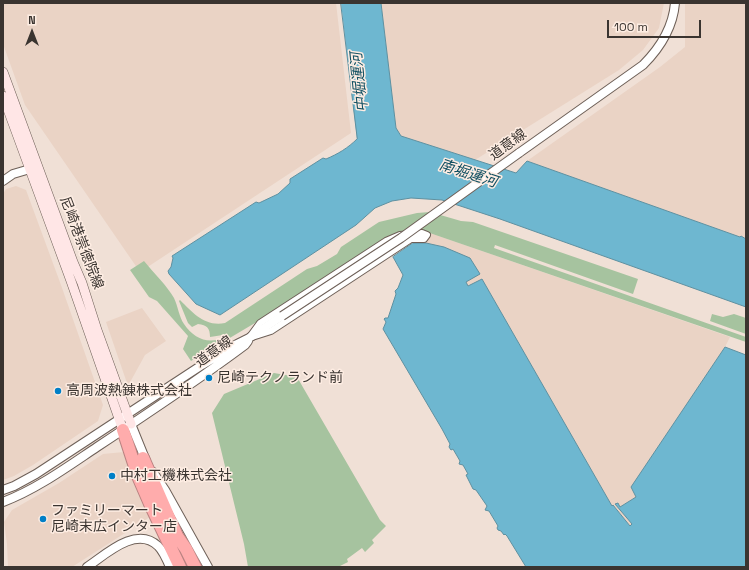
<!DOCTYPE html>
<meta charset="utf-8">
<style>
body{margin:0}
#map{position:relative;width:749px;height:570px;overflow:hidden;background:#f0e0d6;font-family:"Space Grotesk",sans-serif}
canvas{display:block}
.frame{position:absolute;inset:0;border:4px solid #3a3430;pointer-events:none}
.north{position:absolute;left:12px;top:12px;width:40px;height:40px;-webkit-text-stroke:3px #feede3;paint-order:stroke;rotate:0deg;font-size:11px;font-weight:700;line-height:16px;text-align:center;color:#3a3430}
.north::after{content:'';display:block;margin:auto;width:14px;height:18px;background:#3a3430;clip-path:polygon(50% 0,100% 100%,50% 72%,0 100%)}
.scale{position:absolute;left:607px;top:20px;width:94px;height:18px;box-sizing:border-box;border:2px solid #3a3430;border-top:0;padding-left:5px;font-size:12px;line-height:14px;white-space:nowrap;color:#3a3430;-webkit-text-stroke:3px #feede3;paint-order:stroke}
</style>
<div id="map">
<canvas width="749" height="570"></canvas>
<div class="frame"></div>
<div class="north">N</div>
<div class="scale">100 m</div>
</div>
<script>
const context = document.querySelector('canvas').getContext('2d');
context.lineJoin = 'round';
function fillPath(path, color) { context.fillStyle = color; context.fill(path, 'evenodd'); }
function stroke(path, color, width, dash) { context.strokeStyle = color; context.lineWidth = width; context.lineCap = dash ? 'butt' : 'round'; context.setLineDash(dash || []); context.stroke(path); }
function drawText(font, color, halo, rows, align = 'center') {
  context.font = font + ' "Space Grotesk","Noto Sans JP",sans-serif'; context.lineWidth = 3; context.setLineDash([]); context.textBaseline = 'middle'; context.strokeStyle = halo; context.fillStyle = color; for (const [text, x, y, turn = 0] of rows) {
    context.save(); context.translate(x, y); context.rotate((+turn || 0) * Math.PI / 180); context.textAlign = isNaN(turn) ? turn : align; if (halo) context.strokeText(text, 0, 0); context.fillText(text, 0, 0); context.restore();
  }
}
fillPath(new Path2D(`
 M 3,3 L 336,3 L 351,133 L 140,272 L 25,105 L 3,44 Z
 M 381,3 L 664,3 L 659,28 L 643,50 L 619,70 L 475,160 L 401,136 L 396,129 Z
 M 685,3 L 746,3 L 746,239 L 741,236 L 740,237 L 527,161 L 660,67 L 685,47 Z
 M 16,186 L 26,190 L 61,285 L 103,405 L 98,421 L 33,465 L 14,476 L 3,480 L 3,194 L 6,189 Z
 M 430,233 L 730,337 L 725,347 L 631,487 L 636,497 L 620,507 L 615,504 L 632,524 L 630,526 L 614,505 L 612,506 L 482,279 L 468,287 L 466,282 L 426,243 Z
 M 142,308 L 166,341 L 145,355 L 128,386 L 106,322 Z
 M 124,452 L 150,517 L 72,567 L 8,567 L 7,544 L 4,522 L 12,510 L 59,483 L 103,454 Z`), '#ead3c5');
fillPath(new Path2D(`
 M 430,212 L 461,221 L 473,222 L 638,279 L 633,294 L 495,245 L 494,248 L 746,337 L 746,342 L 421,230 L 260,320 L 191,361 L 183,349 L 188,336 L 157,301 L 149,297 L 130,270 L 144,261 C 153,272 168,287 174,298 C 178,306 179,317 184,324 C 194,339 209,345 225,337 L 223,335 L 210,337 C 210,328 207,325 198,324 L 192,327 L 188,323 L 179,301 L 180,300 C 193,313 205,327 225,323 L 307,269 L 317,266 L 337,254 L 341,247 L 379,222 L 417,213 Z
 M 712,314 L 723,317 L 734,314 L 746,318 L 746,334 L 710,321 Z
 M 274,373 L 297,377 L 380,520 L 386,526 L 372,540 L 374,543 L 365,552 L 362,548 L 347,559 L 348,562 L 338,567 L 248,567 L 244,544 L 212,413 L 224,394 Z`), '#a6c39f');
const water = new Path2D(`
 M 341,3 L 381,3 L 396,128 L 401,136 L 516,173 L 527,161 L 740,237 L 741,236 L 746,239 L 746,307 L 500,219 L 442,200 L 411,198 L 392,201 L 375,208 L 356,225 L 220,315 L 196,304 L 169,274 L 168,271 L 171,267 L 173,258 L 172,256 L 256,202 L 259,203 L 278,194 L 290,183 L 290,179 L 323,158 L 326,159 C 338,154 348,148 357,139 Z
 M 413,243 L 426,243 L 444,247 L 470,258 L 480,274 L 466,282 L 468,286 L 482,279 L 612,506 L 613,505 L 630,526 L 632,524 L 615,504 L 618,503 L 620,507 L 636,497 L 631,487 L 725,347 L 746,355 L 746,567 L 526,567 L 507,536 L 505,534 L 504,535 L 501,531 L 498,530 L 497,528 L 498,526 L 489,511 L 485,510 L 487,506 L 476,490 L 473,489 L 466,475 L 468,474 L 463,465 L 459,464 L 460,461 L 453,449 L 451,450 L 449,447 L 450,444 L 442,429 L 383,329 L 386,322 L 384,319 L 385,318 L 388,318 L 396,294 L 395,291 L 398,288 L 403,275 L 393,257 Z`);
fillPath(water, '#6eb7d0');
stroke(water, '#5e90a0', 1);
const minor = new Path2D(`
 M 422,233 L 427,235 L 424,239 L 411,239 L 271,331 L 249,338 L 260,323 L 386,241 L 400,235 Z`);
const tertiary = new Path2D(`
 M 519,153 L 643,65 C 660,48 673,27 675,3
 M 3,181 L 13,174 L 30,169
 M 131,424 L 146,461
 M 153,472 L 165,490 L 208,567
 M 3,490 L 14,486 L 36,474 L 202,365 L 237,344 L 249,338 L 282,316
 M 3,502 C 37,489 67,467 97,447 C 147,414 197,381 245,345 L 248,341
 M 87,567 C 105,555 136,525 158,546 C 163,551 167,560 170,567`);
const secondary = new Path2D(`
 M 3,72 L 73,262 L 82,283 L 97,330 L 131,424
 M 3,96 L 71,281 L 123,430`);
const motorway = new Path2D(`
 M 123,430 L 138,476 L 151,506 L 180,567
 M 143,458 L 177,536 L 186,549 L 195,567`);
stroke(minor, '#6e6058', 8);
stroke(tertiary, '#6e6058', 10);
stroke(secondary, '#6e6058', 10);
stroke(motorway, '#ba8281', 14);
stroke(minor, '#fff', 6);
stroke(tertiary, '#fff', 8);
stroke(secondary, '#ffe6e6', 9);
stroke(motorway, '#ffacac', 12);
const tertiaryBridge = new Path2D(`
 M 282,316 L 401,238 L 519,153`);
stroke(tertiaryBridge, '#6e6058', 10, []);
stroke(tertiaryBridge, '#fff', 8);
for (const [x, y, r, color] of [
 [209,378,4,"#007fc7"],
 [58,391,4,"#007fc7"],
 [112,476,4,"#007fc7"],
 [43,519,4,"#007fc7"]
]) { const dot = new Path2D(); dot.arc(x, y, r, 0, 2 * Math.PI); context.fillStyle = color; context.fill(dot); stroke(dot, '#feede3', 1.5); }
drawText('14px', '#3a3430', '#feede3', [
 ["道意線",508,145,-36],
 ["尼崎港崇徳院線",81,243,69],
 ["道意線",214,352,-36]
]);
drawText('14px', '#3a3430', '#feede3', [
 ["尼崎テクノランド前",217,378],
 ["高周波熱錬株式会社",66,391],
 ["中村工機株式会社",120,476],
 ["ファミリーマート",51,511],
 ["尼崎末広インター店",51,527]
], 'left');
drawText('italic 15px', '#125062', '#feede3', [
 ["中堀運河",360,82,-96],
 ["南堀運河",468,174,18]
]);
</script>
